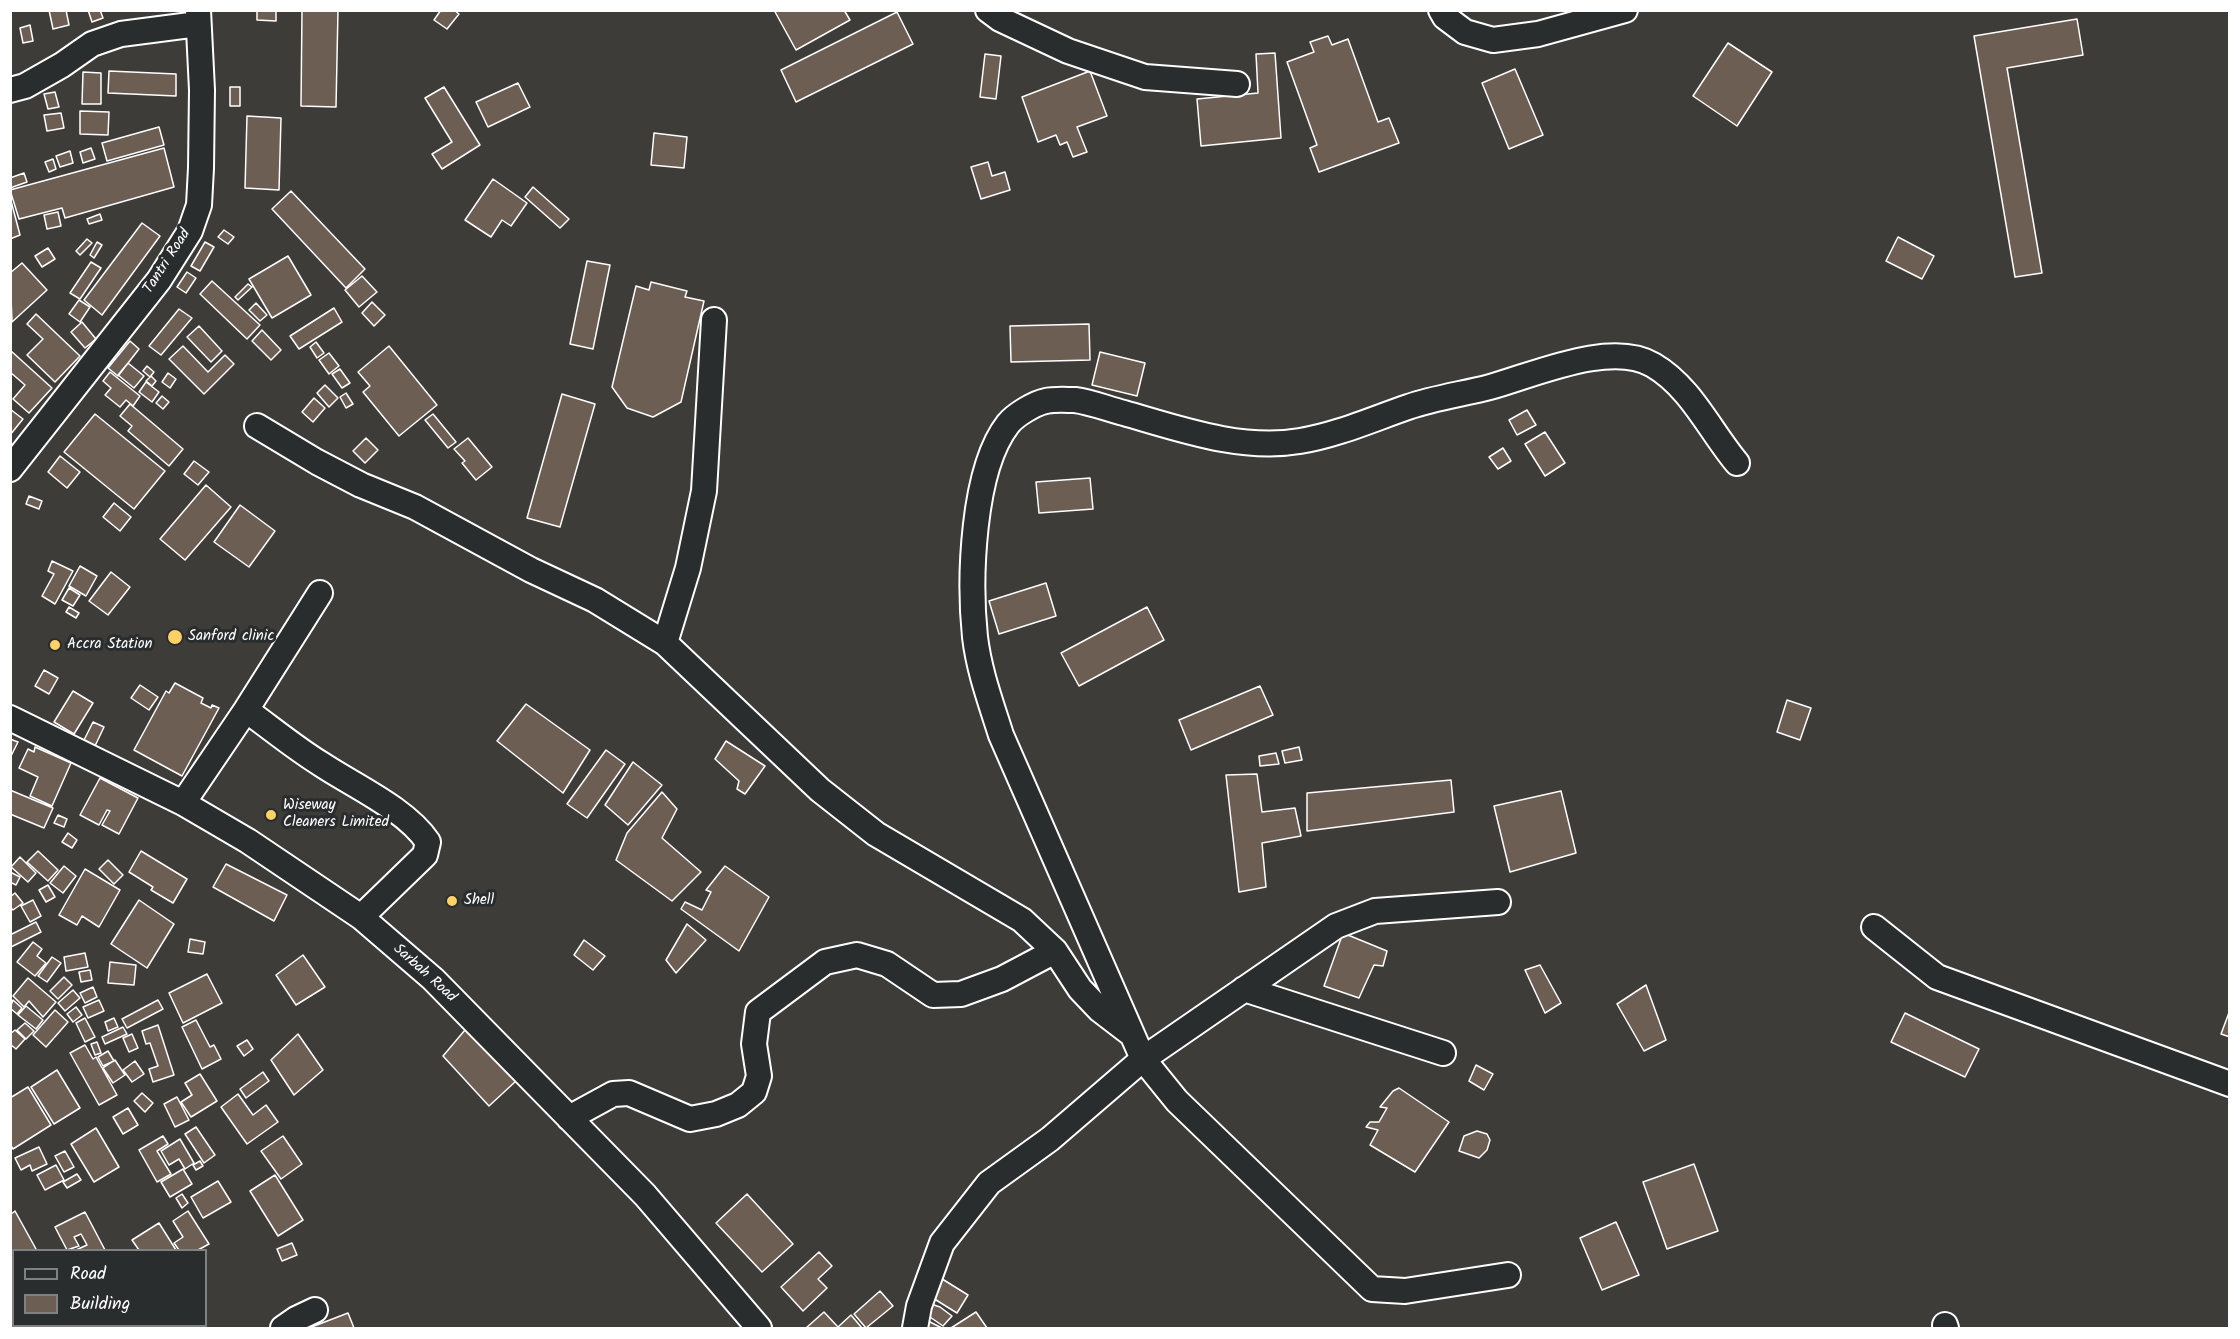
<!DOCTYPE html>
<style>
body{margin:0}
#map{position:relative;width:2240px;height:1339px;overflow:hidden;background:#3e3c39;font-family:Kalam,sans-serif}
canvas{display:block}
.frame{position:absolute;inset:0;border:12px solid #fff;pointer-events:none}
.legend{position:absolute;left:12px;top:1249px;width:195px;height:78px;box-sizing:border-box;background:#2a2d2e;border:2px solid #7f8182;margin:0;padding:8px 10px;list-style:none;font-size:18px;color:#fff}
.legend li{display:flex;align-items:center;gap:12px;height:30px}
.legend b{width:30px;border:2px solid #7f8182}
</style>
<div id="map">
<canvas width="2240" height="1339"></canvas>
<div class="frame"></div>
<ul class="legend">
<li><b style="height:8px;background:#2a2d2e"></b>Road</li>
<li><b style="height:16px;background:#6d5e53"></b>Building</li>
</ul>
</div>
<script>
const context = document.querySelector('canvas').getContext('2d');
context.lineJoin = 'round';
function fillPath(path, color) { context.fillStyle = color; context.fill(path, 'evenodd'); }
function stroke(path, color, width, dash) { context.strokeStyle = color; context.lineWidth = width; context.lineCap = dash ? 'butt' : 'round'; context.setLineDash(dash || []); context.stroke(path); }
function drawText(font, color, halo, rows, align = 'center') {
  context.font = font + ' Kalam,sans-serif'; context.lineWidth = 6; context.setLineDash([]); context.textBaseline = 'middle'; context.strokeStyle = halo; context.fillStyle = color; for (const [text, x, y, turn = 0] of rows) {
    context.save(); context.translate(x, y); context.rotate((+turn || 0) * Math.PI / 180); context.textAlign = isNaN(turn) ? turn : align; if (halo) context.strokeText(text, 0, 0); context.fillText(text, 0, 0); context.restore();
  }
}
const building = new Path2D(`
 M 49,10 L 66,10 L 69,25 L 53,29 Z
 M 88,10 L 100,10 L 103,18 L 92,22 Z
 M 257,10 L 276,10 L 276,21 L 257,20 Z
 M 302,10 L 338,10 L 336,107 L 301,106 Z
 M 441,10 L 454,10 L 459,14 L 447,29 L 434,20 Z
 M 774,10 L 844,10 L 850,20 L 796,50 Z
 M 897,12 L 913,44 L 796,102 L 781,70 Z
 M 2077,19 L 2083,55 L 2007,68 L 2042,273 L 2015,277 L 1974,36 Z
 M 30,25 L 33,41 L 23,43 L 20,28 Z
 M 1328,36 L 1332,45 L 1348,39 L 1378,122 L 1389,118 L 1399,143 L 1319,172 L 1310,148 L 1317,145 L 1287,62 L 1314,52 L 1310,42 Z
 M 1728,43 L 1772,72 L 1737,126 L 1693,96 Z
 M 1275,53 L 1281,138 L 1201,146 L 1197,99 L 1258,93 L 1256,54 Z
 M 985,54 L 1001,56 L 996,99 L 980,97 Z
 M 1515,69 L 1543,135 L 1509,149 L 1482,83 Z
 M 109,71 L 176,74 L 176,96 L 108,93 Z
 M 1090,71 L 1107,116 L 1077,127 L 1087,152 L 1073,157 L 1067,142 L 1060,145 L 1056,135 L 1038,142 L 1022,97 Z
 M 83,72 L 101,73 L 101,104 L 82,104 Z
 M 518,83 L 530,107 L 488,127 L 476,102 Z
 M 230,87 L 240,87 L 240,106 L 230,106 Z
 M 444,87 L 480,145 L 442,169 L 432,154 L 452,142 L 425,98 Z
 M 55,92 L 59,107 L 48,109 L 44,94 Z
 M 80,111 L 109,112 L 108,135 L 80,134 Z
 M 61,113 L 64,128 L 47,131 L 44,115 Z
 M 247,116 L 281,118 L 279,190 L 245,188 Z
 M 159,127 L 164,145 L 107,161 L 102,143 Z
 M 654,133 L 687,137 L 684,168 L 651,165 Z
 M 91,148 L 95,159 L 83,163 L 80,152 Z
 M 164,148 L 174,187 L 65,218 L 62,208 L 19,219 L 10,190 Z
 M 70,151 L 73,163 L 60,167 L 56,156 Z
 M 53,159 L 56,169 L 49,172 L 45,162 Z
 M 988,162 L 992,176 L 1005,172 L 1010,190 L 981,199 L 971,167 Z
 M 24,173 L 27,182 L 10,188 L 10,178 Z
 M 493,179 L 527,203 L 511,226 L 502,220 L 491,237 L 465,220 Z
 M 533,187 L 569,219 L 560,228 L 525,197 Z
 M 291,191 L 365,269 L 346,288 L 272,209 Z
 M 10,197 L 20,235 L 10,239 Z
 M 58,212 L 61,226 L 47,229 L 44,215 Z
 M 100,214 L 102,220 L 89,224 L 87,219 Z
 M 142,223 L 160,236 L 102,315 L 84,300 Z
 M 224,230 L 234,237 L 228,244 L 218,237 Z
 M 1898,237 L 1934,256 L 1922,279 L 1886,261 Z
 M 87,239 L 92,243 L 80,255 L 76,251 Z
 M 97,242 L 102,245 L 94,258 L 90,255 Z
 M 205,242 L 214,247 L 200,271 L 191,266 Z
 M 48,248 L 55,259 L 42,267 L 35,256 Z
 M 288,256 L 311,295 L 272,318 L 249,279 Z
 M 587,261 L 610,265 L 593,349 L 570,344 Z
 M 91,262 L 101,268 L 80,299 L 70,293 Z
 M 22,263 L 47,290 L 12,322 L 10,273 Z
 M 187,272 L 196,278 L 186,293 L 177,287 Z
 M 362,276 L 377,292 L 359,307 L 345,290 Z
 M 212,281 L 260,325 L 247,339 L 200,294 Z
 M 651,282 L 687,291 L 685,297 L 704,301 L 681,402 L 653,417 L 627,408 L 612,387 L 636,286 L 649,290 Z
 M 248,284 L 252,287 L 238,300 L 235,297 Z
 M 79,300 L 90,307 L 80,322 L 69,314 Z
 M 372,302 L 385,315 L 374,326 L 362,313 Z
 M 256,303 L 267,315 L 260,321 L 249,310 Z
 M 334,308 L 342,322 L 299,349 L 290,336 Z
 M 179,309 L 192,318 L 161,355 L 149,346 Z
 M 36,314 L 80,356 L 55,382 L 27,355 L 43,339 L 27,324 Z
 M 82,322 L 96,339 L 85,348 L 71,332 Z
 M 1089,324 L 1090,360 L 1011,362 L 1010,326 Z
 M 199,326 L 222,351 L 211,362 L 187,337 Z
 M 262,330 L 281,350 L 271,360 L 252,341 Z
 M 130,341 L 139,349 L 118,376 L 108,368 Z
 M 316,342 L 324,353 L 317,358 L 310,347 Z
 M 183,346 L 208,372 L 225,355 L 234,364 L 204,394 L 169,359 Z
 M 389,346 L 437,405 L 399,436 L 363,392 L 370,386 L 358,372 Z
 M 10,350 L 52,388 L 29,413 L 13,399 L 25,385 L 10,372 Z
 M 1100,352 L 1145,363 L 1137,396 L 1092,385 Z
 M 329,353 L 339,366 L 329,374 L 319,360 Z
 M 128,363 L 144,376 L 134,388 L 118,375 Z
 M 147,366 L 154,372 L 150,377 L 143,371 Z
 M 340,369 L 350,383 L 342,388 L 332,374 Z
 M 110,372 L 140,396 L 133,406 L 126,400 L 120,407 L 105,395 L 111,388 L 103,381 Z
 M 168,373 L 176,379 L 170,388 L 162,382 Z
 M 151,376 L 156,381 L 152,386 L 146,381 Z
 M 146,382 L 159,392 L 152,402 L 139,392 Z
 M 325,385 L 338,398 L 329,407 L 317,393 Z
 M 346,393 L 353,404 L 346,408 L 340,397 Z
 M 562,394 L 595,404 L 560,527 L 527,518 Z
 M 162,396 L 169,402 L 163,409 L 156,403 Z
 M 314,398 L 325,408 L 313,422 L 302,412 Z
 M 130,404 L 183,449 L 169,466 L 128,431 L 132,426 L 120,416 Z
 M 10,409 L 23,419 L 10,435 Z
 M 1527,410 L 1536,425 L 1517,435 L 1509,420 Z
 M 95,414 L 165,471 L 134,509 L 64,452 Z
 M 433,414 L 456,442 L 448,448 L 425,420 Z
 M 1545,432 L 1565,463 L 1545,476 L 1525,444 Z
 M 366,438 L 378,450 L 365,463 L 353,451 Z
 M 468,438 L 492,467 L 476,480 L 462,463 L 465,461 L 454,449 Z
 M 1503,448 L 1511,461 L 1498,469 L 1489,457 Z
 M 60,456 L 80,472 L 67,488 L 48,472 Z
 M 194,461 L 209,472 L 198,485 L 184,474 Z
 M 1090,478 L 1093,509 L 1039,513 L 1036,482 Z
 M 206,485 L 231,507 L 185,560 L 160,539 Z
 M 29,496 L 42,501 L 39,509 L 26,504 Z
 M 114,503 L 131,517 L 120,531 L 103,517 Z
 M 240,505 L 275,531 L 249,567 L 214,542 Z
 M 52,561 L 73,571 L 55,604 L 42,596 L 54,574 L 48,571 Z
 M 80,566 L 97,576 L 86,596 L 69,586 Z
 M 111,572 L 130,587 L 108,615 L 89,601 Z
 M 1046,583 L 1056,616 L 999,634 L 989,601 Z
 M 69,588 L 80,595 L 73,606 L 62,600 Z
 M 69,607 L 79,613 L 76,618 L 66,612 Z
 M 1147,607 L 1164,640 L 1079,686 L 1061,653 Z
 M 44,670 L 58,678 L 49,694 L 35,686 Z
 M 175,683 L 203,698 L 201,703 L 211,708 L 212,705 L 219,708 L 182,776 L 134,750 L 166,691 L 169,693 Z
 M 140,685 L 158,697 L 149,710 L 131,698 Z
 M 1260,686 L 1273,715 L 1191,750 L 1179,720 Z
 M 73,691 L 93,703 L 74,734 L 54,722 Z
 M 1787,700 L 1811,708 L 1800,740 L 1777,732 Z
 M 526,704 L 590,750 L 563,793 L 497,741 Z
 M 93,722 L 104,727 L 95,746 L 84,740 Z
 M 10,739 L 18,742 L 11,756 L 10,755 Z
 M 726,741 L 765,766 L 745,794 L 737,789 L 739,781 L 715,759 Z
 M 35,747 L 71,763 L 52,806 L 30,796 L 38,777 L 19,768 L 28,749 L 34,752 Z
 M 1299,747 L 1302,760 L 1285,763 L 1282,751 Z
 M 606,750 L 625,764 L 587,818 L 567,804 Z
 M 1276,753 L 1279,764 L 1260,766 L 1259,756 Z
 M 633,762 L 662,785 L 628,825 L 605,805 Z
 M 1257,774 L 1262,812 L 1295,808 L 1301,836 L 1262,843 L 1266,887 L 1239,892 L 1226,775 Z
 M 100,778 L 138,798 L 119,834 L 102,825 L 110,811 L 107,810 L 99,825 L 80,815 Z
 M 1451,780 L 1454,812 L 1307,831 L 1307,793 Z
 M 10,790 L 53,808 L 44,828 L 10,814 Z
 M 1561,791 L 1576,853 L 1510,872 L 1494,806 Z
 M 662,792 L 677,809 L 662,838 L 701,872 L 672,901 L 616,860 L 627,833 Z
 M 58,815 L 67,819 L 64,827 L 54,823 Z
 M 68,833 L 77,840 L 72,848 L 62,842 Z
 M 38,851 L 58,870 L 48,881 L 27,862 Z
 M 141,851 L 187,879 L 173,903 L 151,890 L 153,887 L 129,872 Z
 M 20,857 L 36,873 L 28,882 L 11,867 Z
 M 108,860 L 123,875 L 114,884 L 99,869 Z
 M 226,864 L 287,895 L 274,921 L 213,887 Z
 M 64,866 L 76,876 L 63,893 L 50,883 Z
 M 725,866 L 769,897 L 739,951 L 681,909 L 685,902 L 702,910 L 711,892 L 706,890 Z
 M 85,869 L 120,890 L 99,927 L 82,916 L 77,925 L 59,915 Z
 M 10,872 L 20,877 L 16,885 L 10,882 Z
 M 48,885 L 55,897 L 46,902 L 39,890 Z
 M 15,893 L 23,903 L 13,910 L 10,907 L 10,897 Z
 M 33,900 L 41,916 L 30,922 L 21,906 Z
 M 139,900 L 174,924 L 147,968 L 111,944 Z
 M 36,922 L 41,932 L 11,947 L 10,935 Z
 M 687,924 L 706,940 L 676,973 L 666,960 Z
 M 1343,933 L 1387,951 L 1383,966 L 1374,965 L 1359,998 L 1324,986 Z
 M 190,939 L 205,942 L 203,954 L 188,952 Z
 M 584,940 L 605,956 L 593,970 L 574,955 Z
 M 33,942 L 42,949 L 37,956 L 46,963 L 35,976 L 17,962 Z
 M 85,953 L 88,967 L 66,971 L 64,957 Z
 M 303,955 L 325,987 L 296,1005 L 276,975 Z
 M 52,957 L 61,963 L 47,982 L 38,976 Z
 M 110,962 L 136,965 L 134,985 L 108,983 Z
 M 1540,965 L 1561,1003 L 1545,1013 L 1525,970 Z
 M 90,970 L 92,980 L 81,982 L 79,972 Z
 M 207,974 L 222,1003 L 183,1023 L 169,993 Z
 M 64,977 L 72,985 L 58,999 L 50,991 Z
 M 28,978 L 56,1002 L 43,1017 L 29,1001 L 24,1007 L 13,996 Z
 M 1646,985 L 1666,1040 L 1644,1051 L 1617,1004 Z
 M 93,987 L 97,997 L 85,1003 L 80,993 Z
 M 73,990 L 80,998 L 65,1011 L 58,1003 Z
 M 13,1000 L 22,1008 L 17,1014 L 10,1008 Z
 M 99,1000 L 104,1011 L 88,1018 L 83,1007 Z
 M 158,1000 L 163,1009 L 127,1028 L 122,1019 Z
 M 26,1006 L 43,1020 L 36,1029 L 18,1015 Z
 M 76,1007 L 82,1015 L 73,1022 L 67,1014 Z
 M 55,1010 L 68,1022 L 46,1047 L 33,1035 Z
 M 2230,1010 L 2230,1037 L 2221,1034 Z
 M 1905,1013 L 1979,1049 L 1965,1077 L 1891,1042 Z
 M 85,1018 L 95,1037 L 85,1042 L 76,1023 Z
 M 114,1018 L 118,1027 L 108,1031 L 105,1022 Z
 M 196,1020 L 210,1047 L 214,1045 L 221,1059 L 202,1069 L 182,1027 Z
 M 25,1023 L 34,1031 L 26,1039 L 17,1030 Z
 M 158,1025 L 174,1075 L 153,1082 L 149,1069 L 158,1066 L 150,1043 L 146,1044 L 142,1031 Z
 M 123,1027 L 127,1034 L 105,1044 L 102,1037 Z
 M 15,1030 L 25,1039 L 16,1049 L 10,1044 L 10,1034 Z
 M 465,1030 L 516,1081 L 489,1106 L 443,1056 Z
 M 132,1034 L 138,1048 L 129,1052 L 123,1038 Z
 M 298,1034 L 323,1070 L 294,1095 L 271,1060 Z
 M 247,1040 L 253,1049 L 244,1056 L 237,1046 Z
 M 97,1042 L 101,1053 L 95,1055 L 91,1044 Z
 M 85,1045 L 93,1059 L 96,1057 L 117,1095 L 99,1105 L 70,1053 Z
 M 108,1051 L 114,1061 L 103,1066 L 98,1057 Z
 M 115,1060 L 125,1075 L 113,1083 L 103,1068 Z
 M 135,1061 L 144,1074 L 132,1082 L 123,1070 Z
 M 1476,1065 L 1493,1074 L 1484,1090 L 1469,1081 Z
 M 57,1070 L 80,1108 L 54,1124 L 31,1087 Z
 M 263,1072 L 269,1081 L 246,1098 L 240,1089 Z
 M 200,1074 L 217,1101 L 191,1117 L 181,1102 L 192,1095 L 185,1083 Z
 M 28,1087 L 51,1125 L 13,1149 L 10,1144 L 10,1098 Z
 M 1399,1088 L 1449,1122 L 1415,1172 L 1370,1145 L 1378,1130 L 1366,1127 L 1370,1122 L 1379,1122 L 1387,1108 L 1380,1107 L 1393,1091 Z
 M 142,1093 L 153,1103 L 145,1112 L 134,1101 Z
 M 238,1094 L 253,1115 L 266,1105 L 278,1122 L 247,1144 L 221,1107 Z
 M 177,1097 L 189,1120 L 175,1127 L 164,1104 Z
 M 128,1108 L 138,1125 L 123,1134 L 113,1117 Z
 M 196,1127 L 215,1155 L 204,1163 L 185,1134 Z
 M 96,1128 L 119,1167 L 94,1182 L 71,1144 Z
 M 1477,1131 L 1487,1134 L 1490,1140 L 1487,1150 L 1479,1158 L 1459,1151 L 1464,1136 Z
 M 163,1136 L 168,1144 L 157,1151 L 171,1174 L 157,1182 L 139,1150 Z
 M 283,1136 L 302,1164 L 281,1179 L 261,1151 Z
 M 180,1139 L 194,1163 L 185,1169 L 179,1159 L 169,1165 L 161,1151 Z
 M 39,1147 L 47,1164 L 32,1171 L 30,1165 L 21,1170 L 15,1158 Z
 M 65,1151 L 74,1167 L 64,1172 L 55,1156 Z
 M 200,1161 L 203,1166 L 196,1170 L 193,1165 Z
 M 1694,1164 L 1718,1231 L 1667,1249 L 1643,1182 Z
 M 56,1165 L 64,1180 L 45,1190 L 37,1175 Z
 M 183,1169 L 192,1184 L 170,1197 L 161,1182 Z
 M 77,1174 L 81,1180 L 67,1188 L 63,1182 Z
 M 275,1175 L 303,1220 L 278,1236 L 250,1191 Z
 M 218,1181 L 231,1202 L 203,1218 L 191,1197 Z
 M 182,1194 L 188,1203 L 182,1208 L 176,1198 Z
 M 747,1194 L 793,1244 L 762,1272 L 716,1223 Z
 M 15,1211 L 36,1249 L 34,1250 L 14,1250 L 14,1266 L 10,1268 L 10,1215 Z
 M 188,1211 L 209,1244 L 198,1250 L 179,1250 L 174,1243 L 183,1237 L 173,1221 Z
 M 85,1212 L 105,1250 L 76,1250 L 87,1245 L 81,1234 L 74,1237 L 79,1246 L 67,1250 L 55,1227 Z
 M 1616,1222 L 1639,1275 L 1602,1290 L 1580,1238 Z
 M 159,1223 L 176,1250 L 139,1250 L 132,1240 Z
 M 292,1243 L 297,1255 L 282,1261 L 277,1249 Z
 M 819,1252 L 832,1266 L 818,1279 L 827,1288 L 803,1311 L 781,1287 Z
 M 939,1277 L 968,1295 L 957,1313 L 928,1295 Z
 M 880,1291 L 893,1306 L 866,1328 L 854,1314 Z
 M 14,1295 L 14,1319 L 10,1316 L 10,1297 Z
 M 928,1303 L 940,1307 L 952,1316 L 943,1326 L 927,1315 Z
 M 824,1312 L 838,1327 L 851,1315 L 862,1328 L 806,1328 Z
 M 976,1312 L 987,1328 L 951,1328 Z
 M 348,1313 L 354,1328 L 309,1328 Z
 M 928,1321 L 942,1328 L 926,1328 Z
 M 128,1326 L 145,1326 L 140,1328 L 130,1328 Z
 M 162,1326 L 195,1326 L 193,1328 L 165,1328 Z`);
fillPath(building, '#6d5e53');
stroke(building, '#fff', 1.5);
const minor = new Path2D(`
 M 988,10 L 1000,19 L 1068,51 L 1145,77 L 1237,84
 M 1441,10 L 1445,17 L 1465,32 L 1493,40 L 1538,34 L 1625,10
 M 10,90 L 25,86 L 62,65 L 92,44 L 121,34 L 198,24
 M 257,426 L 317,462 L 361,485 L 415,507 L 531,570 L 595,600 L 665,643 L 820,790 L 876,834 L 1022,920 L 1055,951 L 1080,989 L 1100,1010 L 1130,1033
 M 10,469 L 159,280 L 190,231 L 199,205 L 201,168 L 202,90 L 198,10
 M 665,643 L 688,568 L 704,491 L 714,320
 M 246,710 C 271,728 295,748 321,764 C 354,786 406,809 428,842 L 425,855 L 361,917
 M 10,718 L 183,803 L 248,841 L 361,917 L 433,979 L 645,1195 L 759,1328
 M 183,803 L 246,710 L 320,593
 M 1498,902 L 1375,911 L 1336,926 L 1143,1059 L 1001,735 C 991,703 979,671 975,637 C 969,580 972,470 1008,424 C 1015,415 1035,403 1046,401 C 1054,399 1067,400 1075,400 C 1091,402 1108,409 1124,413 C 1180,429 1241,451 1300,441 C 1337,435 1373,419 1408,407 C 1434,398 1463,394 1490,387 C 1534,375 1611,340 1653,365 C 1691,387 1710,431 1737,463
 M 1874,927 L 1937,977 L 2230,1084
 M 1244,989 L 1443,1053
 M 569,1118 L 613,1094 L 629,1093 L 690,1119 L 716,1114 L 738,1105 L 754,1092 L 759,1076 L 754,1044 L 758,1012 L 825,962 L 857,955 L 887,964 L 933,995 L 961,994 L 1002,979 L 1055,951
 M 1945,1325 L 1946,1328
 M 283,1328 L 296,1319 L 315,1310
 M 915,1328 L 919,1306 L 942,1243 L 989,1183 L 1050,1139 L 1143,1059 L 1177,1101 L 1372,1289 L 1405,1291 L 1508,1275`);
stroke(minor, '#fff', 28);
stroke(minor, '#2a2d2e', 24);
for (const [x, y, r, color] of [
 [175,637,8,"#ffd166"],
 [55,645,6,"#ffd166"],
 [271,815,6,"#ffd166"],
 [452,901,6,"#ffd166"]
]) { const dot = new Path2D(); dot.arc(x, y, r, 0, 2 * Math.PI); context.fillStyle = color; context.fill(dot); stroke(dot, '#2a2d2e', 2); }
drawText('15px', '#fff', '#2a2d2e', [
 ["Tantri Road",168,262,-57],
 ["Sarbah Road",424,974,42]
]);
drawText('15px', '#fff', '#2a2d2e', [
 ["Sanford clinic",188,637],
 ["Accra Station",67,645],
 ["Wiseway",283,806],
 ["Cleaners Limited",283,823],
 ["Shell",464,901]
], 'left');
</script>
